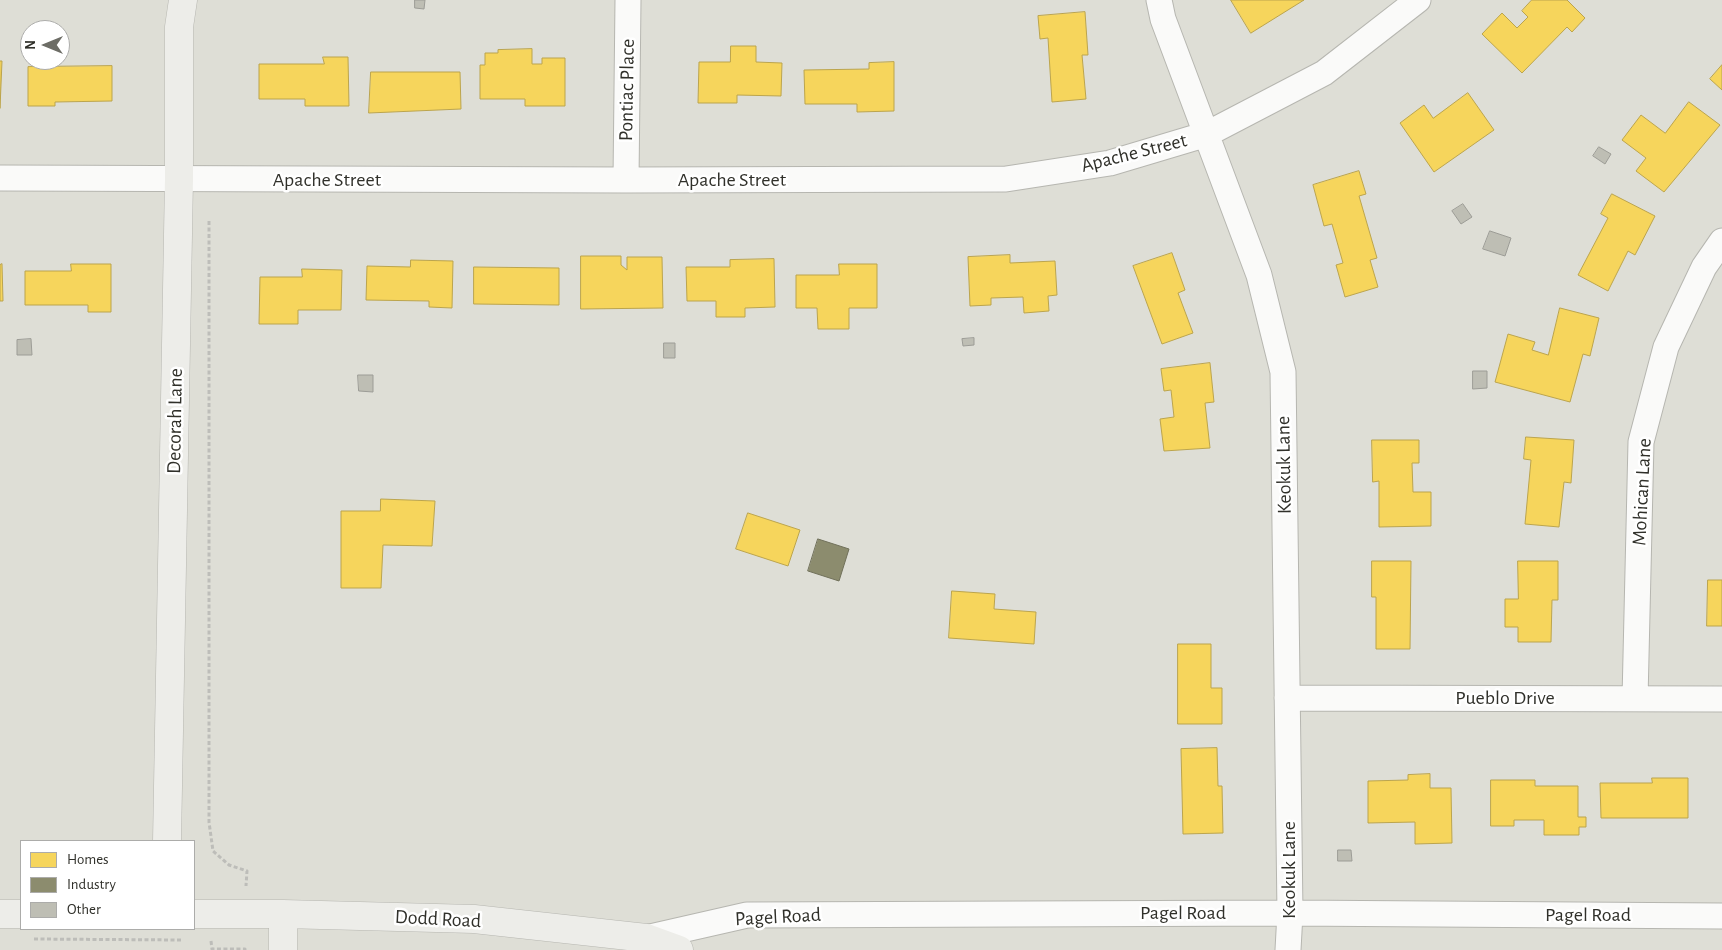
<!DOCTYPE html>
<style>
body{margin:0}
#map{position:relative;width:1722px;height:950px;overflow:hidden;background:#deded6;font-family:"Alegreya Sans",sans-serif}
canvas{display:block}
.legend{position:absolute;left:20px;top:840px;width:175px;height:90px;box-sizing:border-box;background:#fff;border:1px solid #acacaa;margin:0;padding:6px 9px;list-style:none;font-size:15px;color:#30302a}
.legend li{display:flex;align-items:center;gap:10px;height:25px}
.legend b{width:25px;border:1px solid #acacaa}
.north{position:absolute;left:20px;top:20px;width:50px;height:50px;box-sizing:border-box;background:#fff;border:1px solid #acacaa;border-radius:50%;rotate:270deg;font-size:14px;font-weight:700;line-height:20px;text-align:center;color:#30302a}
.north::after{content:'';display:block;margin:auto;width:18px;height:22px;background:#6d6d66;clip-path:polygon(50% 0,100% 100%,50% 72%,0 100%)}
</style>
<div id="map">
<canvas width="1722" height="950"></canvas>
<ul class="legend">
<li><b style="height:14px;background:#f6d55c"></b>Homes</li>
<li><b style="height:14px;background:#8c8c6e"></b>Industry</li>
<li><b style="height:14px;background:#bebeb4"></b>Other</li>
</ul>
<div class="north">N</div>
</div>
<script>
const context = document.querySelector('canvas').getContext('2d');
context.lineJoin = 'round';
function fillPath(path, color) { context.fillStyle = color; context.fill(path, 'evenodd'); }
function stroke(path, color, width, dash) { context.strokeStyle = color; context.lineWidth = width; context.lineCap = dash ? 'butt' : 'round'; context.setLineDash(dash || []); context.stroke(path); }
function drawText(font, color, halo, rows, align = 'center') {
  context.font = font + ' "Alegreya Sans",sans-serif'; context.lineWidth = 5; context.setLineDash([]); context.textBaseline = 'middle'; context.strokeStyle = halo; context.fillStyle = color; for (const [text, x, y, turn = 0] of rows) {
    context.save(); context.translate(x, y); context.rotate((+turn || 0) * Math.PI / 180); context.textAlign = isNaN(turn) ? turn : align; if (halo) context.strokeText(text, 0, 0); context.fillText(text, 0, 0); context.restore();
  }
}
const homes = new Path2D(`
 M 1231,0 L 1304,0 L 1251,33 Z
 M 1532,0 L 1567,0 L 1585,18 L 1572,32 L 1567,27 L 1522,73 L 1482,34 L 1502,13 L 1517,28 L 1528,17 L 1522,11 Z
 M 1085,12 L 1088,55 L 1082,55 L 1086,99 L 1052,102 L 1048,38 L 1040,39 L 1038,16 Z
 M 731,46 L 756,46 L 756,62 L 782,63 L 781,96 L 737,95 L 737,103 L 698,103 L 699,62 L 730,62 Z
 M 532,49 L 532,64 L 542,64 L 542,58 L 565,58 L 565,106 L 525,106 L 525,99 L 480,99 L 480,65 L 485,65 L 485,53 L 498,53 L 498,50 Z
 M 323,57 L 348,57 L 349,106 L 305,106 L 305,99 L 259,99 L 259,64 L 324,64 Z
 M 0,61 L 2,61 L 0,108 Z
 M 894,62 L 894,111 L 857,112 L 857,104 L 805,104 L 804,70 L 869,69 L 869,63 Z
 M 1722,65 L 1722,90 L 1710,79 Z
 M 112,66 L 112,101 L 55,102 L 55,106 L 28,106 L 28,67 Z
 M 371,72 L 460,72 L 461,109 L 369,113 Z
 M 1468,93 L 1494,130 L 1434,172 L 1400,123 L 1424,105 L 1433,118 Z
 M 1689,102 L 1720,125 L 1664,192 L 1636,171 L 1646,158 L 1622,140 L 1641,115 L 1665,133 Z
 M 1359,171 L 1366,194 L 1359,196 L 1377,258 L 1370,260 L 1378,287 L 1345,297 L 1336,265 L 1343,263 L 1332,224 L 1324,226 L 1313,185 Z
 M 1612,194 L 1655,216 L 1635,255 L 1628,251 L 1608,291 L 1578,275 L 1608,218 L 1601,214 Z
 M 1172,253 L 1185,290 L 1178,293 L 1193,333 L 1162,344 L 1133,266 Z
 M 1010,255 L 1010,263 L 1055,261 L 1057,295 L 1048,296 L 1049,311 L 1024,313 L 1023,297 L 991,298 L 991,305 L 970,306 L 968,257 Z
 M 581,256 L 621,256 L 621,265 L 627,270 L 627,257 L 662,257 L 663,308 L 581,309 Z
 M 774,259 L 775,307 L 745,308 L 745,317 L 716,317 L 716,301 L 687,301 L 686,267 L 730,267 L 730,260 Z
 M 411,260 L 453,261 L 452,308 L 429,307 L 429,301 L 366,300 L 367,266 L 410,267 Z
 M 2,264 L 3,301 L 0,301 L 0,265 Z
 M 71,264 L 111,264 L 111,312 L 88,312 L 88,305 L 25,305 L 25,271 L 71,271 Z
 M 839,264 L 877,264 L 877,308 L 849,308 L 849,329 L 818,329 L 817,308 L 796,308 L 796,275 L 839,275 Z
 M 474,267 L 559,268 L 559,305 L 474,304 Z
 M 302,269 L 342,270 L 341,310 L 298,310 L 298,324 L 259,324 L 260,277 L 302,277 Z
 M 1560,308 L 1599,318 L 1590,356 L 1583,354 L 1570,402 L 1495,382 L 1508,334 L 1535,342 L 1532,350 L 1548,355 Z
 M 1210,363 L 1214,402 L 1205,403 L 1210,448 L 1164,451 L 1160,419 L 1174,417 L 1171,390 L 1164,391 L 1161,369 Z
 M 1526,437 L 1574,440 L 1571,483 L 1564,482 L 1559,527 L 1525,524 L 1531,460 L 1524,459 Z
 M 1372,440 L 1419,440 L 1419,463 L 1412,463 L 1413,492 L 1431,492 L 1431,526 L 1379,527 L 1379,481 L 1373,482 Z
 M 381,499 L 435,501 L 432,546 L 383,545 L 381,588 L 341,588 L 341,511 L 380,511 Z
 M 748,513 L 800,530 L 788,566 L 736,549 Z
 M 1372,561 L 1411,561 L 1410,649 L 1376,649 L 1376,597 L 1372,597 Z
 M 1518,561 L 1558,561 L 1558,600 L 1552,600 L 1551,642 L 1518,642 L 1518,627 L 1505,627 L 1505,599 L 1518,599 Z
 M 1708,580 L 1722,580 L 1722,626 L 1707,626 Z
 M 952,591 L 995,594 L 994,609 L 1036,612 L 1034,644 L 949,638 Z
 M 1178,644 L 1211,644 L 1211,688 L 1222,688 L 1222,724 L 1178,724 Z
 M 1217,748 L 1218,786 L 1222,786 L 1223,833 L 1183,834 L 1181,749 Z
 M 1430,774 L 1430,788 L 1451,788 L 1452,843 L 1415,844 L 1415,822 L 1368,823 L 1368,781 L 1408,780 L 1408,775 Z
 M 1652,778 L 1688,778 L 1688,818 L 1601,818 L 1600,783 L 1652,783 Z
 M 1491,780 L 1535,780 L 1535,786 L 1578,786 L 1578,817 L 1586,817 L 1586,827 L 1579,827 L 1579,835 L 1544,835 L 1544,820 L 1514,820 L 1514,826 L 1491,826 Z`);
fillPath(homes, '#f6d55c');
stroke(homes, '#bba44d', 1);
const industry = new Path2D(`
 M 818,539 L 849,549 L 839,581 L 808,571 Z`);
fillPath(industry, '#8c8c6e');
stroke(industry, '#70705a', 1);
const building = new Path2D(`
 M 415,0 L 425,0 L 424,9 L 415,8 Z
 M 1599,147 L 1611,154 L 1605,164 L 1593,156 Z
 M 1463,204 L 1472,217 L 1461,224 L 1452,211 Z
 M 1490,231 L 1511,238 L 1505,256 L 1483,249 Z
 M 974,338 L 974,345 L 963,346 L 962,339 Z
 M 31,339 L 32,355 L 17,355 L 17,340 Z
 M 664,343 L 675,343 L 675,358 L 664,358 Z
 M 1473,371 L 1487,371 L 1487,388 L 1473,389 Z
 M 358,375 L 373,375 L 373,392 L 359,391 Z
 M 1338,850 L 1351,850 L 1352,861 L 1338,861 Z`);
fillPath(building, '#bebeb4');
stroke(building, '#9c9c96', 1);
const street = new Path2D(`
 M 1159,0 L 1163,19 L 1259,275 L 1283,372 L 1290,913 L 1288,950
 M 0,178 L 626,180 L 1006,179 L 1110,163 L 1207,134 L 1324,73 L 1418,0
 M 626,180 L 628,0
 M 1287,698 L 1722,699
 M 1635,699 L 1641,442 L 1666,347 L 1704,267 L 1722,241
 M 646,938 L 747,915 L 1290,913 L 1722,916`);
const secondary = new Path2D(`
 M 167,841 L 179,179 L 179,27 L 183,0
 M 0,914 L 21,914
 M 194,914 L 283,914 L 474,919 L 646,938 L 679,950
 M 283,950 L 283,914`);
stroke(street, '#b6b6b0', 27);
stroke(secondary, '#b6b6b0', 29);
stroke(new Path2D(`
 M 209,221 L 209,822 L 213,851 L 229,865 L 247,871 L 246,886
 M 34,939 L 181,940
 M 211,941 L 212,949 L 245,949 L 245,950`), '#bdbdb9', 3, [4, 2.5]);
stroke(street, '#fafaf9', 25);
stroke(secondary, '#edede9', 28);
drawText('20px', '#30302a', '#fff', [
 ["Pontiac Place",627,90,-89],
 ["Apache Street",1134,153,-14],
 ["Apache Street",327,180],
 ["Apache Street",732,180],
 ["Decorah Lane",175,421,-89],
 ["Keokuk Lane",1284,465,-91],
 ["Mohican Lane",1642,492,-87],
 ["Pueblo Drive",1505,698],
 ["Keokuk Lane",1289,870,-90],
 ["Pagel Road",1183,913],
 ["Pagel Road",1588,915],
 ["Pagel Road",778,917,-3],
 ["Dodd Road",438,919,3]
]);
</script>
